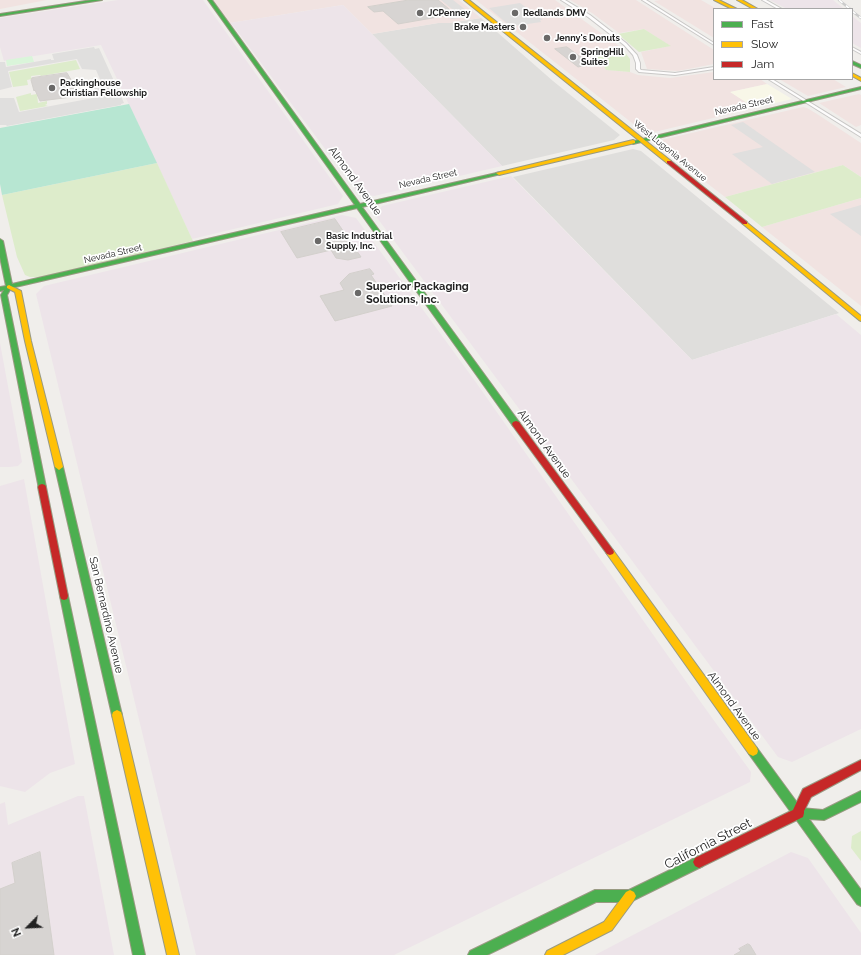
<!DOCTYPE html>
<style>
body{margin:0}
#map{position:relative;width:861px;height:955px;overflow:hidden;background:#f0eeeb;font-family:Raleway,sans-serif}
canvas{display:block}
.legend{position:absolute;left:713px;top:8px;width:140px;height:72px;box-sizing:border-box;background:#fff;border:1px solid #a7a7a7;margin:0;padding:5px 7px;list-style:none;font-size:12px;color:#222}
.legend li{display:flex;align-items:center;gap:8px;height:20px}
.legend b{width:20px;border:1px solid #a7a7a7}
.north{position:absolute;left:8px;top:907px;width:40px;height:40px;-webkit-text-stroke:3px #fff;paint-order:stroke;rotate:246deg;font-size:11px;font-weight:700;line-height:16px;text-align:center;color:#222}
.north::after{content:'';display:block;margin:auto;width:14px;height:18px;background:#222;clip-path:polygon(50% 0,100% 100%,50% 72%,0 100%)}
</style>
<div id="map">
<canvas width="861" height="955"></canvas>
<ul class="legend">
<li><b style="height:5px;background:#4caf50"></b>Fast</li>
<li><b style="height:5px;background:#ffc107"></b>Slow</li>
<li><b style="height:5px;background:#c62828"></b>Jam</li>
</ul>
<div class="north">N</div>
</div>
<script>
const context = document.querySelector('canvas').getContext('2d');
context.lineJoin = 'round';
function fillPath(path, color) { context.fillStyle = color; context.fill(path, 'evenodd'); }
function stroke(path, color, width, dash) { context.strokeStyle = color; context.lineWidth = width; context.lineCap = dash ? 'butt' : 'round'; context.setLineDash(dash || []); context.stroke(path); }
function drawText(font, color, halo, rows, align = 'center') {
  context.font = font + ' Raleway,sans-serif'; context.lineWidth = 3.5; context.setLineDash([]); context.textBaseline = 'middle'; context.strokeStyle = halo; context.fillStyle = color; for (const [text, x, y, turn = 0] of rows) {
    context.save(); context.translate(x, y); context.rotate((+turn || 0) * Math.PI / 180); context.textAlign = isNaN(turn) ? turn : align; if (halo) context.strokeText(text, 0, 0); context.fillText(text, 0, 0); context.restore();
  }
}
fillPath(new Path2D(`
 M 481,18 L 553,81 L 620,135 L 614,140 L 502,166 L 372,34 L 438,23 L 449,23 Z
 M 633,149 L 641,151 L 839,313 L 692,360 L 513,177 Z`), '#dfdedc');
fillPath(new Path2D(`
 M 0,0 L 47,0 L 0,9 Z
 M 213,0 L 459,0 L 481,18 L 449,23 L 438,23 L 372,34 L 343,5 L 230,23 Z
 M 476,0 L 555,0 L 622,48 L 623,50 L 591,57 L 603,65 L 607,70 L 630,72 L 638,75 L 670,78 L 714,72 L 714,79 L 760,79 L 767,84 L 731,92 L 755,108 L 646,134 Z
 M 570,0 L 636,0 L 714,50 L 714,64 L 678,71 L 647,69 L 641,52 L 670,46 L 644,29 L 619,33 L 592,13 Z
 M 660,0 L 701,0 L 717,9 L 714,9 L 714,38 L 654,1 Z
 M 779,79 L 833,79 L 846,87 L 808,96 Z
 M 859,94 L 861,95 L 861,125 L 856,127 L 819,103 Z
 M 803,107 L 807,108 L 817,114 L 861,143 L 861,177 L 843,165 L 725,197 L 656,144 L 657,141 Z
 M 861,198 L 861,306 L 762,227 Z`), '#f1e3e1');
fillPath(new Path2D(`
 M 118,0 L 203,0 L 343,196 L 338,204 L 192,239 L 101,45 L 4,61 L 0,47 L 0,18 Z
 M 770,0 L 833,0 L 844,9 L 787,9 Z
 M 343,5 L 372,34 L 502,166 L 374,196 L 358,193 L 235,28 L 230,23 Z
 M 852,16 L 861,23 L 861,48 L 852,43 Z
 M 511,176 L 692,360 L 836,314 L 861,335 L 861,729 L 792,762 L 778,757 L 375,215 L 382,206 Z
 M 342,215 L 356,218 L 475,381 L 687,683 L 751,772 L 750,782 L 394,955 L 196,955 L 36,294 L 44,286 Z
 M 0,343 L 22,462 L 18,466 L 9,467 L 0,467 Z
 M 24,479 L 75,764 L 50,773 L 25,792 L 0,786 L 0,486 Z
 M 78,796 L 84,796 L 114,955 L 0,955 L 0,804 L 5,802 L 8,825 Z
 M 791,852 L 808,858 L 861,933 L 861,955 L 595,955 Z`), '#ede4e9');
fillPath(new Path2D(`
 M 767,84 L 792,99 L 755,108 L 730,92 Z`), '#f8f7e8');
fillPath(new Path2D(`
 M 644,29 L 671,46 L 639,52 L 618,34 Z
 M 623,50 L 630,59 L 630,72 L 606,70 L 603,65 L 591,57 Z
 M 76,60 L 80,69 L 41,76 L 40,75 L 31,76 L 32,79 L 27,80 L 28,85 L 13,87 L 9,72 Z
 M 31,93 L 31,95 L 37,94 L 38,103 L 47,101 L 47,104 L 45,105 L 48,106 L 20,111 L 16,97 Z
 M 157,163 L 193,241 L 40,277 L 30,277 L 25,275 L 17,257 L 2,195 Z
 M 843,165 L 861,177 L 861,198 L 762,227 L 725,197 Z
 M 861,831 L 861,861 L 851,848 L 852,836 Z`), '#ddeccb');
fillPath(new Path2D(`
 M 32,56 L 34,62 L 7,66 L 6,60 Z`), '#daf5da');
fillPath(new Path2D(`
 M 129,104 L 157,163 L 2,195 L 0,184 L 0,128 Z`), '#b7e6d2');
fillPath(new Path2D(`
 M 441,0 L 453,0 L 467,11 L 464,12 L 470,14 L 467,15 L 468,17 L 452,19 L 448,16 L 461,14 L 457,13 Z
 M 520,3 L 543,20 L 540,20 L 541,22 L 514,26 L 510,26 L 489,8 Z
 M 94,47 L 95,49 L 99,48 L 124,103 L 121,104 L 121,105 L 7,126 L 6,125 L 0,125 L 0,98 L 14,98 L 19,112 L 93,98 L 90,89 L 102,84 L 96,70 L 82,69 L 77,59 L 8,71 L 12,87 L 0,90 L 0,62 L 5,62 L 6,67 L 51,59 L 51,60 L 54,60 L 52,54 Z
 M 743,122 L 815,172 L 772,184 L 732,154 L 763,147 L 731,125 Z
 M 861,205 L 861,236 L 830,214 Z`), '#e0dfde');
const building = new Path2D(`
 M 409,0 L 438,0 L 455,14 L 398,24 L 383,11 L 374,12 L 368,7 Z
 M 567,47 L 590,64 L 578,67 L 555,49 Z
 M 67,73 L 73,83 L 75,94 L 72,95 L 72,97 L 40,101 L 35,90 L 34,91 L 31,80 L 32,78 Z
 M 335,219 L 361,257 L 348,260 L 336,258 L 331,250 L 297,258 L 281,232 Z
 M 370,269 L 374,274 L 371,275 L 392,306 L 335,321 L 320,296 L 344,290 L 340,283 L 349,274 Z
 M 40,852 L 54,955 L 0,955 L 0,889 L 15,883 L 12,863 Z
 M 748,944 L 750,945 L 756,955 L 734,955 L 741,951 L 739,949 Z`);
fillPath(building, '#d7d4d2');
stroke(building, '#d3d0cc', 1);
const street = new Path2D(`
 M 561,0 L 565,0 L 590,15 L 626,43 L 637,55 L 640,63 L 640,69 L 641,70 L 675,73 L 714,67 L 714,69 L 675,75 L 639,72 L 636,69 L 636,63 L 633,55 L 624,45 L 588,17 Z
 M 642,0 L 646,0 L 714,43 L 714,45 Z
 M 762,0 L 766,0 L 782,9 L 778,9 Z
 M 852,47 L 861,52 L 861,54 L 852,49 Z
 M 768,79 L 772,79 L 861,134 L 861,137 Z`);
const fast = new Path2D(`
 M 92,0 L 102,0 L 0,16 L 0,14 Z
 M 208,0 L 212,0 L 360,204 L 501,172 L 501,174 L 362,207 L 519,422 L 520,424 L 519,426 L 513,426 L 357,208 L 11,288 L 7,295 L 46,487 L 45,489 L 39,489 L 1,295 L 4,290 L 0,291 L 0,287 L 6,286 L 0,257 L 0,239 L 3,241 L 12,284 L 355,205 Z
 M 852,61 L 861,65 L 861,68 L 852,64 Z
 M 861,87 L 861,89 L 633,144 L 630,142 Z
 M 59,464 L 63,467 L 122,715 L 121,718 L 117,720 L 113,718 L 112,715 L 55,467 Z
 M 64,592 L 67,593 L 68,596 L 145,955 L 133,955 L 60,596 L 61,593 Z
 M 753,746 L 757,748 L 801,808 L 823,810 L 861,791 L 861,802 L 824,820 L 809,819 L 861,890 L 861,906 L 857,904 L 749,754 L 748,751 L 749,748 Z
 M 699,856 L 703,858 L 705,862 L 703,866 L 634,900 L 630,902 L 596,902 L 487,955 L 468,955 L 470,951 L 591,892 L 595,890 L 629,890 Z`);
const slow = new Path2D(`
 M 464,0 L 469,0 L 671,161 L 671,163 L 667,163 Z
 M 714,0 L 719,0 L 737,9 L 732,9 Z
 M 737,0 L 742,0 L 758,9 L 753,9 Z
 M 852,73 L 861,78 L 861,81 L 852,76 Z
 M 633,140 L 635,141 L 635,143 L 499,175 L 496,173 Z
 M 745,221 L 861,316 L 861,321 L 859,320 L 743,224 L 742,223 Z
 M 9,285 L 21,291 L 31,341 L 63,467 L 59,470 L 55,467 L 25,341 L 15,292 L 7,288 L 7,286 Z
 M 610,549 L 613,550 L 757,748 L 758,751 L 757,754 L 753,756 L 749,754 L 607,554 L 606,552 L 607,550 Z
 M 117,710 L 121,712 L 122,715 L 179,955 L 167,955 L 112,715 L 113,712 Z
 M 630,890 L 634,892 L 636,896 L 634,900 L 612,930 L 563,955 L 545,955 L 547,951 L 604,922 L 626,892 Z`);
const jam = new Path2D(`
 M 667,161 L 671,161 L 747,222 L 747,224 L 743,224 L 667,163 Z
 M 516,421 L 519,422 L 613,550 L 614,552 L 613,554 L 610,555 L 607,554 L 513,426 L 512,424 L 513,422 Z
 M 42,484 L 45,485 L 46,487 L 68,596 L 67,599 L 64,600 L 61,599 L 60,596 L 38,487 L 39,485 Z
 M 861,760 L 861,770 L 811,797 L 804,811 L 804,813 L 803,817 L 703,866 L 699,868 L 695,866 L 693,862 L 695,858 L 793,810 L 803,789 Z`);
stroke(street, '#c9c8c7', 2);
stroke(fast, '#999a82', 2);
stroke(slow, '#999a82', 2);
stroke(jam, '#999a82', 2);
fillPath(street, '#fdfcfc');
fillPath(fast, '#4caf50');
fillPath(slow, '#ffc107');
fillPath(jam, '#c62828');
const rail = new Path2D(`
 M 839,0 L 850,9
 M 852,11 L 861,18`);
stroke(rail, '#ccc', 2.5);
stroke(rail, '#fff', 1.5, [4.5]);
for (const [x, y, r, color] of [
 [420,13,4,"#6a6968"],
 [515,13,4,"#6a6968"],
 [523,27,4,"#6a6968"],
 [547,38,4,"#6a6968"],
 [573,57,4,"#6a6968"],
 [52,88,4,"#6a6968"],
 [318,241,4,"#6a6968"],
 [358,293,4,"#6a6968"]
]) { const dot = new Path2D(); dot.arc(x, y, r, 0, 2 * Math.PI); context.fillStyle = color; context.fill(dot); stroke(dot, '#fff', 1.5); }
drawText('bold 9px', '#222', '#fff', [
 ["JCPenney",428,13],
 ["Redlands DMV",523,13],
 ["Brake Masters",515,27,"right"],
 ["Jenny's Donuts",555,38],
 ["SpringHill",581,52],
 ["Suites",581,62],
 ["Packinghouse",60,83],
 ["Christian Fellowship",60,93],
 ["Basic Industrial",326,236],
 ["Supply, Inc.",326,246]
], 'left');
drawText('9px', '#222', '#fff', [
 ["Nevada Street",744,106,-13],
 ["West Lugonia Avenue",670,151,39],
 ["Nevada Street",428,179,-13],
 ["Nevada Street",113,254,-13]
]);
drawText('11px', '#222', '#fff', [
 ["Almond Avenue",355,181,54],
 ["Almond Avenue",544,444,54],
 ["San Bernardino Avenue",106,615,77],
 ["Almond Avenue",734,706,54]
]);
drawText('bold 11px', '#222', '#fff', [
 ["Superior Packaging",366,287],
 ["Solutions, Inc.",366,300]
], 'left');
drawText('13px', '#222', '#fff', [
 ["California Street",708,844,-27]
]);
</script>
